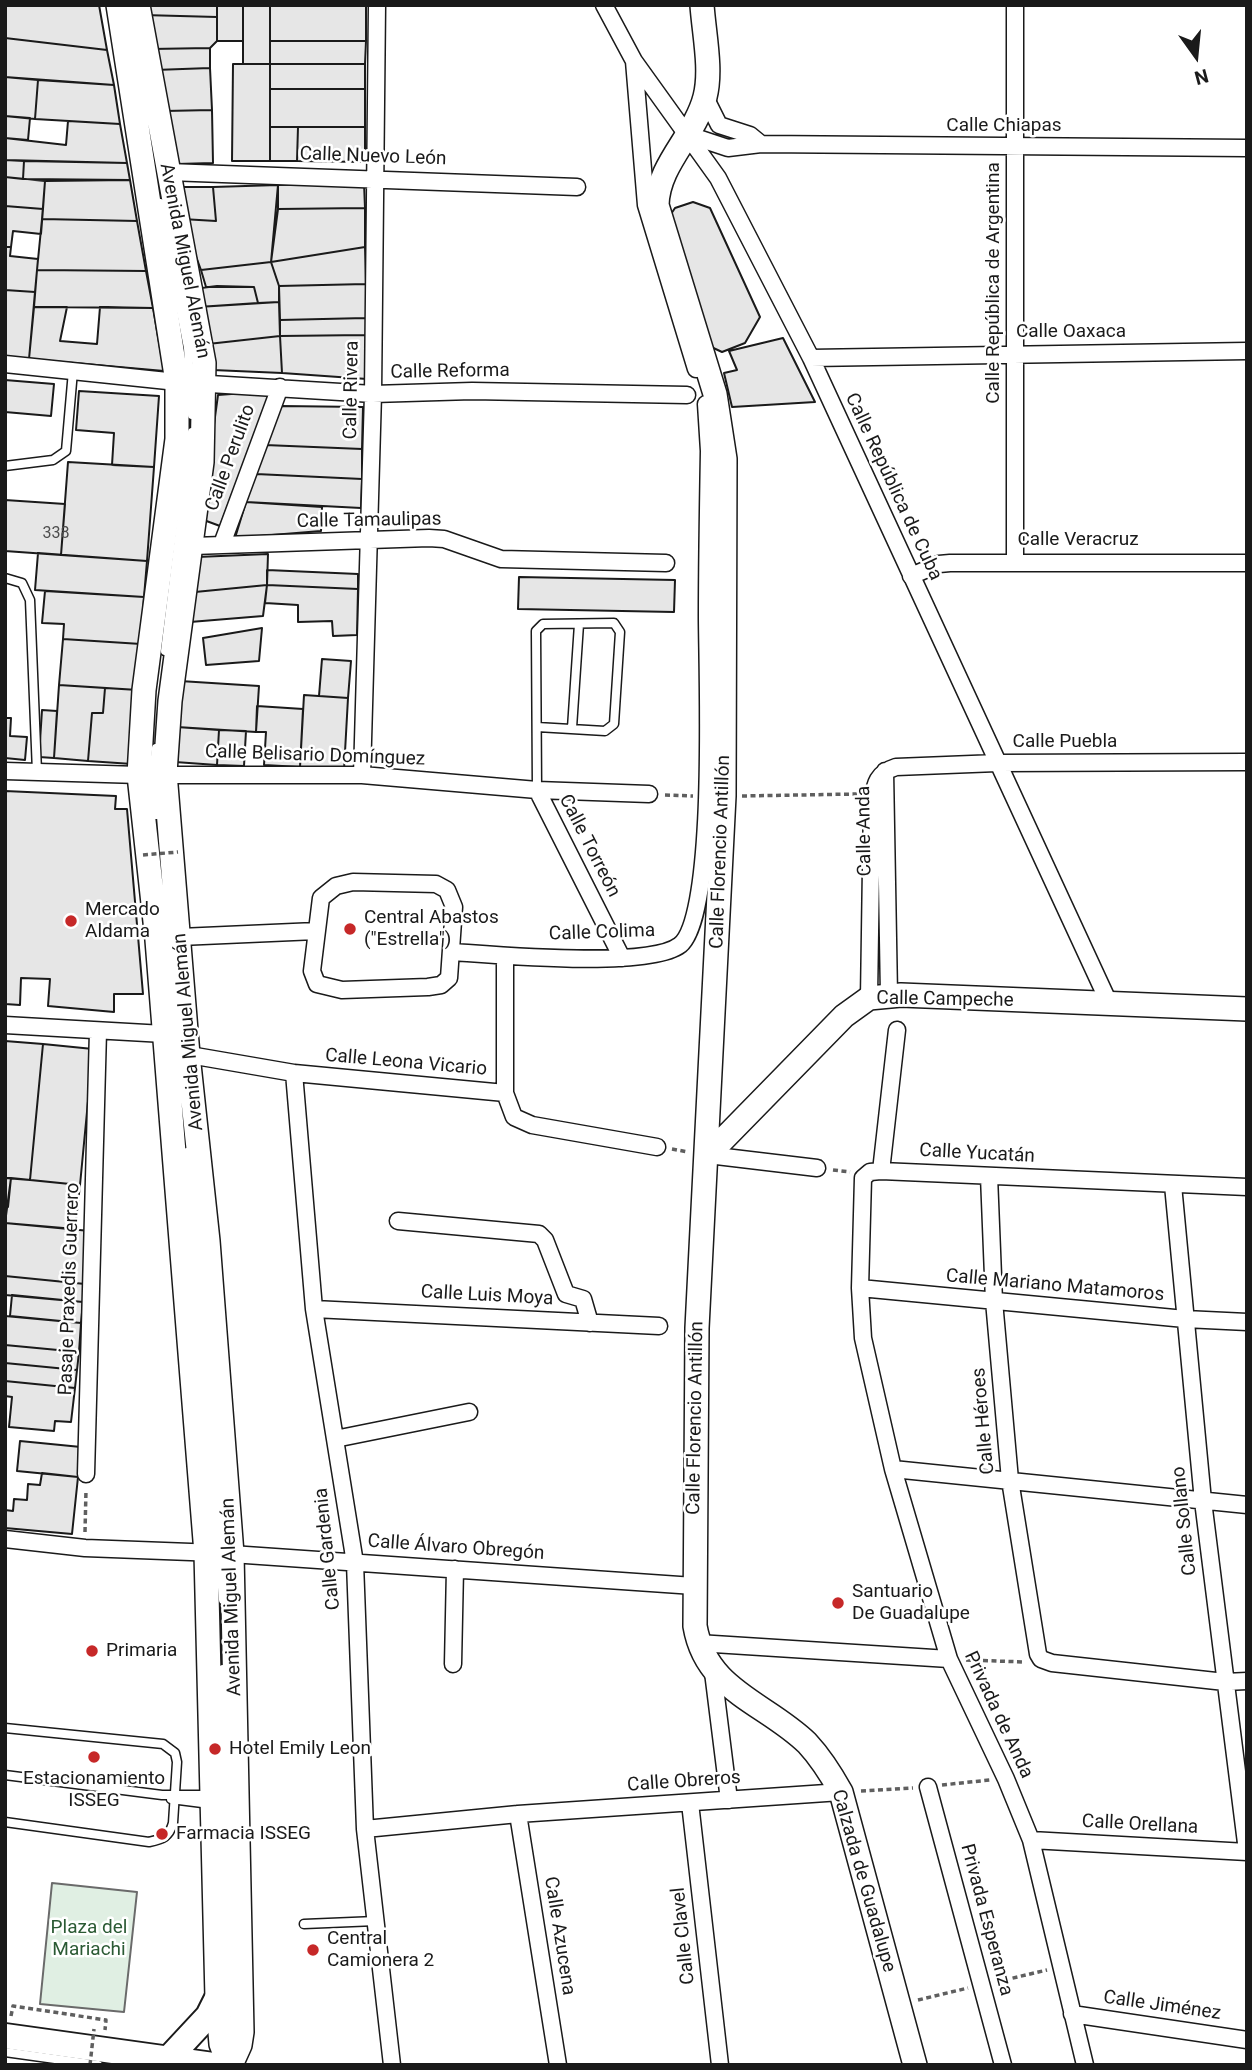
<!DOCTYPE html>
<meta charset="utf-8">
<style>
body{margin:0}
#map{position:relative;width:1252px;height:2070px;overflow:hidden;background:#fff;font-family:Roboto,sans-serif}
canvas{display:block}
.frame{position:absolute;inset:0;border:7px solid #1a1a1a;pointer-events:none}
.north{position:absolute;left:1161px;top:21px;width:70px;height:70px;-webkit-text-stroke:5px #fff;paint-order:stroke;rotate:165deg;font-size:19px;font-weight:700;line-height:28px;text-align:center;color:#1a1a1a}
.north::after{content:'';display:block;margin:auto;width:24px;height:32px;background:#1a1a1a;clip-path:polygon(50% 0,100% 100%,50% 72%,0 100%)}
</style>
<div id="map">
<canvas width="1252" height="2070"></canvas>
<div class="frame"></div>
<div class="north">N</div>
</div>
<script>
const context = document.querySelector('canvas').getContext('2d');
context.lineJoin = 'round';
function fillPath(path, color) { context.fillStyle = color; context.fill(path, 'evenodd'); }
function stroke(path, color, width, dash) { context.strokeStyle = color; context.lineWidth = width; context.lineCap = dash ? 'butt' : 'round'; context.setLineDash(dash || []); context.stroke(path); }
function drawText(font, color, halo, rows, align = 'center') {
  context.font = font + ' Roboto,sans-serif'; context.lineWidth = 5; context.setLineDash([]); context.textBaseline = 'middle'; context.strokeStyle = halo; context.fillStyle = color; for (const [text, x, y, turn = 0] of rows) {
    context.save(); context.translate(x, y); context.rotate((+turn || 0) * Math.PI / 180); context.textAlign = isNaN(turn) ? turn : align; if (halo) context.strokeText(text, 0, 0); context.fillText(text, 0, 0); context.restore();
  }
}
const green = new Path2D(`
 M 52,1883 L 137,1892 L 124,2012 L 40,2004 Z`);
fillPath(green, '#e0efe3');
stroke(green, '#6a6a6a', 2);
const building = new Path2D(`
 M 5,5 L 99,5 L 107,50 L 5,38 Z
 M 141,5 L 217,5 L 217,17 L 143,15 Z
 M 217,5 L 243,5 L 243,41 L 217,41 Z
 M 243,5 L 270,5 L 270,64 L 243,64 Z
 M 270,5 L 366,5 L 366,41 L 270,41 Z
 M 143,15 L 217,17 L 217,41 L 210,48 L 151,49 Z
 M 5,38 L 107,50 L 114,85 L 5,77 Z
 M 270,41 L 366,41 L 365,64 L 270,64 Z
 M 210,48 L 210,68 L 155,70 L 151,49 Z
 M 233,64 L 270,64 L 270,161 L 232,161 Z
 M 270,64 L 365,64 L 365,89 L 270,89 Z
 M 210,68 L 212,110 L 165,111 L 155,70 Z
 M 5,77 L 38,80 L 35,119 L 5,116 Z
 M 38,80 L 114,85 L 120,124 L 35,119 Z
 M 270,89 L 365,89 L 365,127 L 270,127 Z
 M 212,110 L 213,163 L 177,164 L 165,111 Z
 M 5,116 L 30,118 L 28,140 L 5,138 Z
 M 68,121 L 120,124 L 127,163 L 5,160 L 5,138 L 66,145 Z
 M 270,127 L 298,127 L 297,161 L 270,161 Z
 M 298,127 L 365,127 L 365,162 L 297,161 Z
 M 5,160 L 24,161 L 23,179 L 5,177 Z
 M 24,161 L 127,163 L 130,180 L 23,179 Z
 M 5,177 L 45,181 L 43,209 L 5,206 Z
 M 130,180 L 137,221 L 42,219 L 45,181 Z
 M 364,183 L 365,208 L 278,209 L 278,185 Z
 M 278,185 L 271,262 L 201,270 L 182,219 L 216,221 L 213,187 Z
 M 174,187 L 213,187 L 216,221 L 182,219 Z
 M 693,202 L 710,208 L 760,317 L 745,343 L 722,352 L 707,345 L 669,217 L 675,208 Z
 M 5,206 L 43,209 L 41,234 L 13,231 L 11,247 L 5,247 Z
 M 365,208 L 365,247 L 271,262 L 278,209 Z
 M 42,219 L 137,221 L 146,271 L 37,270 Z
 M 5,247 L 11,247 L 10,256 L 38,259 L 35,292 L 5,290 Z
 M 365,247 L 366,284 L 279,286 L 271,262 Z
 M 271,262 L 279,286 L 279,302 L 258,303 L 254,287 L 206,287 L 201,270 Z
 M 37,270 L 146,271 L 153,308 L 34,307 Z
 M 366,284 L 366,318 L 280,320 L 279,286 Z
 M 217,286 L 254,287 L 258,303 L 198,307 L 193,289 Z
 M 5,290 L 35,292 L 29,359 L 5,357 Z
 M 279,302 L 280,336 L 208,344 L 198,307 Z
 M 34,307 L 67,307 L 60,341 L 97,344 L 100,307 L 153,308 L 164,371 L 29,359 Z
 M 366,318 L 366,335 L 280,336 L 280,320 Z
 M 366,335 L 367,379 L 282,373 L 280,336 Z
 M 280,336 L 282,373 L 213,370 L 208,344 Z
 M 783,338 L 815,402 L 732,407 L 724,373 L 737,370 L 729,351 Z
 M 5,380 L 54,384 L 51,416 L 5,412 Z
 M 79,391 L 159,396 L 154,467 L 112,465 L 114,433 L 76,430 Z
 M 271,391 L 220,526 L 201,519 L 218,395 Z
 M 281,406 L 363,407 L 362,449 L 265,445 Z
 M 265,445 L 362,449 L 362,479 L 256,474 Z
 M 68,462 L 154,467 L 147,561 L 61,555 Z
 M 256,474 L 362,479 L 361,508 L 246,502 Z
 M 5,500 L 65,504 L 61,555 L 5,551 Z
 M 246,502 L 322,507 L 321,531 L 235,538 Z
 M 38,553 L 147,561 L 144,597 L 35,590 Z
 M 268,554 L 267,585 L 195,592 L 197,557 Z
 M 267,570 L 358,574 L 358,589 L 267,585 Z
 M 519,577 L 675,580 L 674,612 L 518,609 Z
 M 267,585 L 358,589 L 357,635 L 333,636 L 332,621 L 298,622 L 298,605 L 265,603 Z
 M 267,585 L 263,616 L 190,622 L 195,592 Z
 M 45,591 L 144,597 L 141,644 L 63,639 L 64,624 L 42,623 Z
 M 262,628 L 259,661 L 206,665 L 203,638 Z
 M 63,639 L 141,644 L 138,690 L 59,685 Z
 M 322,659 L 351,661 L 348,698 L 319,696 Z
 M 180,681 L 259,686 L 256,732 L 177,727 Z
 M 59,685 L 105,688 L 103,713 L 92,713 L 88,761 L 54,758 Z
 M 105,688 L 138,690 L 132,764 L 88,761 L 92,713 L 103,713 Z
 M 304,695 L 348,698 L 344,770 L 300,767 Z
 M 257,706 L 303,709 L 300,767 L 264,765 L 266,732 L 256,732 Z
 M 42,710 L 57,711 L 54,758 L 39,757 Z
 M 5,718 L 11,718 L 10,736 L 27,737 L 25,760 L 5,758 Z
 M 177,727 L 219,730 L 217,765 L 175,762 Z
 M 219,730 L 246,731 L 244,766 L 217,765 Z
 M 5,791 L 116,796 L 115,809 L 127,809 L 143,994 L 114,994 L 114,1012 L 48,1006 L 50,979 L 21,978 L 20,1005 L 5,1004 Z
 M 5,1041 L 43,1044 L 30,1180 L 5,1178 Z
 M 43,1044 L 93,1049 L 80,1185 L 30,1180 Z
 M 5,1178 L 11,1178 L 8,1207 L 5,1207 Z
 M 11,1178 L 80,1185 L 75,1229 L 5,1223 Z
 M 5,1223 L 90,1231 L 85,1284 L 5,1276 Z
 M 5,1276 L 85,1284 L 83,1302 L 5,1295 Z
 M 12,1295 L 83,1302 L 81,1323 L 10,1316 Z
 M 5,1316 L 81,1323 L 79,1352 L 5,1345 Z
 M 5,1345 L 79,1352 L 77,1370 L 5,1363 Z
 M 5,1363 L 77,1370 L 75,1388 L 5,1381 Z
 M 5,1381 L 75,1388 L 71,1422 L 55,1421 L 54,1431 L 9,1427 L 12,1397 L 5,1396 Z
 M 20,1441 L 81,1447 L 78,1477 L 17,1471 Z
 M 42,1473 L 78,1477 L 72,1534 L 5,1528 L 5,1510 L 13,1511 L 14,1499 L 27,1500 L 28,1484 L 40,1485 Z`);
fillPath(building, '#e6e6e6');
stroke(building, '#1a1a1a', 2);
const lane = new Path2D(`
 M 160,203 L 188,348 L 192,415
 M 5,466 L 53,460 L 66,451 L 73,371
 M 5,578 L 22,583 L 30,600 L 37,772
 M 165,651 L 192,432
 M 572,728 L 579,624
 M 156,748 L 153,774 L 157,815
 M 537,790 L 536,631 L 543,624 L 614,623 L 620,632 L 614,724 L 605,731 L 537,727
 M 187,1152 L 223,1600
 M 223,1669 L 229,2013
 M 5,1728 L 163,1744 L 175,1753 L 177,1762 L 173,1823 C 169,1837 163,1839 149,1842 L 5,1822
 M 5,1775 L 162,1795 L 211,1795
 M 171,1799 L 210,1804
 M 304,1924 L 376,1921
 M 5,2052 L 98,2065`);
const street = new Path2D(`
 M 604,5 L 634,61 L 718,178 L 811,358 L 1110,1005
 M 634,61 L 646,205 L 696,369
 M 705,97 L 719,125 L 750,135 L 761,144
 M 689,135 L 728,148 L 761,144 L 1247,148
 M 168,172 L 577,187
 M 811,358 L 1247,351
 M 5,364 L 177,382 L 373,394 L 472,391 L 687,395
 M 222,544 L 280,387
 M 193,546 L 429,538 L 444,539 L 501,559 L 666,563
 M 1015,561 L 1015,5
 M 911,576 L 939,564 L 950,563 L 1247,563
 M 5,771 L 139,775 L 362,775 L 537,790 L 649,794
 M 885,771 L 889,995
 M 362,775 L 373,394 L 377,5
 M 537,790 L 622,958
 M 353,882 L 436,884 L 447,890 L 454,907 L 449,978 L 441,985 L 428,987 L 342,990 L 317,984 L 312,971 L 321,898 L 336,886 Z
 M 180,937 L 316,931
 M 454,952 C 497,955 649,969 680,945 C 717,915 707,671 707,616 C 707,561 708,506 709,451 L 706,404
 M 505,956 L 505,1093 L 514,1117 L 532,1125 L 657,1147
 M 869,998 L 872,801 C 875,783 877,773 896,767 L 997,763 L 1247,762
 M 5,1025 L 164,1034
 M 178,1053 L 294,1073 L 505,1093
 M 294,1073 L 314,1309 L 355,1563 L 365,1829 L 392,2065
 M 708,1155 L 817,1168
 M 881,1171 L 897,1030
 M 989,1176 L 994,1301 L 1010,1480 L 1038,1654 L 1041,1659 L 1052,1663 L 1225,1682 L 1247,1681
 M 1173,1185 L 1203,1501 L 1247,1851
 M 398,1221 L 539,1234 L 545,1240 L 566,1294 L 583,1299 L 590,1323
 M 860,1288 L 1185,1319 L 1247,1322
 M 314,1309 L 659,1326
 M 335,1439 L 469,1412
 M 893,1469 L 1247,1505
 M 86,1474 L 98,1031
 M 5,1539 L 85,1548 L 217,1553 L 694,1586
 M 698,1643 L 949,1659
 M 453,1664 L 455,1569
 M 713,1672 L 729,1800
 M 928,1787 L 1003,2065
 M 690,1803 L 720,2065
 M 518,1814 L 558,2065
 M 365,1829 L 518,1814 L 841,1792
 M 1031,1840 L 1247,1852
 M 1072,2014 L 1247,2040
 M 1085,2065 L 1031,1840 L 1006,1779 L 949,1659 L 893,1469 L 863,1338 L 860,1288 L 863,1178 L 870,1172 L 881,1171 L 1247,1187`);
const secondary = new Path2D(`
 M 118,5 L 177,382 L 177,439 L 144,690 L 139,775 L 157,940 L 206,1553 L 217,1998 L 221,2044 L 229,2065
 M 138,5 L 204,363 L 202,462 L 170,701 L 165,773 L 188,1055 L 208,1241 L 232,1554 L 242,2032 L 240,2045 L 231,2065
 M 702,5 C 704,34 712,70 705,97 C 695,136 658,164 657,205 L 715,394 L 725,459 L 724,796 L 697,1328 L 695,1626 C 706,1691 766,1703 807,1743 C 821,1758 831,1774 841,1792 L 915,2065
 M 708,1155 L 844,1016 L 869,998 L 901,995 L 1247,1009`);
const primary = new Path2D(`
 M 5,2036 L 213,2065
 M 168,2059 L 208,2016 L 217,1998`);
stroke(lane, '#1a1a1a', 11);
stroke(street, '#1a1a1a', 19);
stroke(secondary, '#1a1a1a', 26);
stroke(primary, '#1a1a1a', 28);
stroke(new Path2D(`
 M 665,795 L 693,796
 M 742,796 L 857,794
 M 672,1149 L 688,1152
 M 833,1170 L 850,1172
 M 85,1532 L 86,1490
 M 966,1660 L 1025,1662
 M 942,1785 L 990,1780
 M 861,1791 L 913,1788
 M 996,1982 L 1047,1970
 M 918,2000 L 968,1988
 M 11,2016 L 13,2006 L 106,2020 L 105,2030`), '#5f5f5f', 3.5, [5, 3.5]);
stroke(lane, '#fff', 8);
stroke(street, '#fff', 16);
stroke(secondary, '#fff', 23);
stroke(primary, '#fff', 24);
stroke(new Path2D(`
 M 143,855 L 178,852
 M 90,2065 L 94,2029`), '#5f5f5f', 3.5, [5, 3.5]);
for (const [x, y, r, color] of [
 [71,921,7,"#c62828"],
 [350,929,7,"#c62828"],
 [838,1603,7,"#c62828"],
 [92,1651,7,"#c62828"],
 [215,1749,7,"#c62828"],
 [94,1757,7,"#c62828"],
 [162,1834,7,"#c62828"],
 [313,1950,7,"#c62828"]
]) { const dot = new Path2D(); dot.arc(x, y, r, 0, 2 * Math.PI); context.fillStyle = color; context.fill(dot); stroke(dot, '#fff', 2.5); }
drawText('16px', '#4d4d4d', null, [
 ["338",56,534]
]);
drawText('19px', '#1a1a1a', '#fff', [
 ["Calle Chiapas",1004,126],
 ["Calle Nuevo León",373,157,2],
 ["Avenida Miguel Alemán",184,261,79],
 ["Calle República de Argentina",994,283,-90],
 ["Calle Oaxaca",1071,332],
 ["Calle Reforma",450,372,-1],
 ["Calle Rivera",352,390,-89],
 ["Calle Perulito",231,458,-70],
 ["Calle República de Cuba",893,487,65],
 ["Calle Tamaulipas",369,521,-1],
 ["Calle Veracruz",1078,540],
 ["Calle Puebla",1065,742],
 ["Calle Belisario Domínguez",315,756,2],
 ["Calle Anda",865,831,-91],
 ["Calle Torreón",589,846,63],
 ["Calle Florencio Antillón",721,852,-88],
 ["Calle Colima",602,933,-2],
 ["Calle Campeche",945,1000,1],
 ["Avenida Miguel Alemán",189,1032,-95],
 ["Calle Leona Vicario",406,1063,5],
 ["Calle Yucatán",977,1154,3],
 ["Calle Mariano Matamoros",1055,1286,5],
 ["Pasaje Praxedis Guerrero",70,1289,-88],
 ["Calle Luis Moya",487,1296,3],
 ["Calle Florencio Antillón",696,1418,-89],
 ["Calle Héroes",984,1421,-95],
 ["Calle Sollano",1185,1521,-96],
 ["Calle Álvaro Obregón",456,1548,4],
 ["Calle Gardenia",328,1549,-96],
 ["Avenida Miguel Alemán",232,1597,-92],
 ["Privada de Anda",998,1715,65],
 ["Calle Obreros",684,1782,-4],
 ["Calle Orellana",1140,1825,3],
 ["Calzada de Guadalupe",863,1881,74],
 ["Privada Esperanza",986,1920,75],
 ["Calle Azucena",559,1936,81],
 ["Calle Clavel",684,1936,-96],
 ["Calle Jiménez",1162,2006,8]
]);
drawText('19px', '#1a1a1a', '#fff', [
 ["Mercado",85,910],
 ["Aldama",85,932],
 ["Central Abastos",364,918],
 ["(\"Estrella\")",364,940],
 ["Santuario",852,1592],
 ["De Guadalupe",852,1614],
 ["Primaria",106,1651],
 ["Hotel Emily Leon",229,1749],
 ["Estacionamiento",94,1779,"center"],
 ["ISSEG",94,1801,"center"],
 ["Farmacia ISSEG",176,1834],
 ["Central",327,1939],
 ["Camionera 2",327,1961]
], 'left');
drawText('19px', '#2b5a34', '#fff', [
 ["Plaza del",89,1928],
 ["Mariachi",89,1950]
]);
</script>
